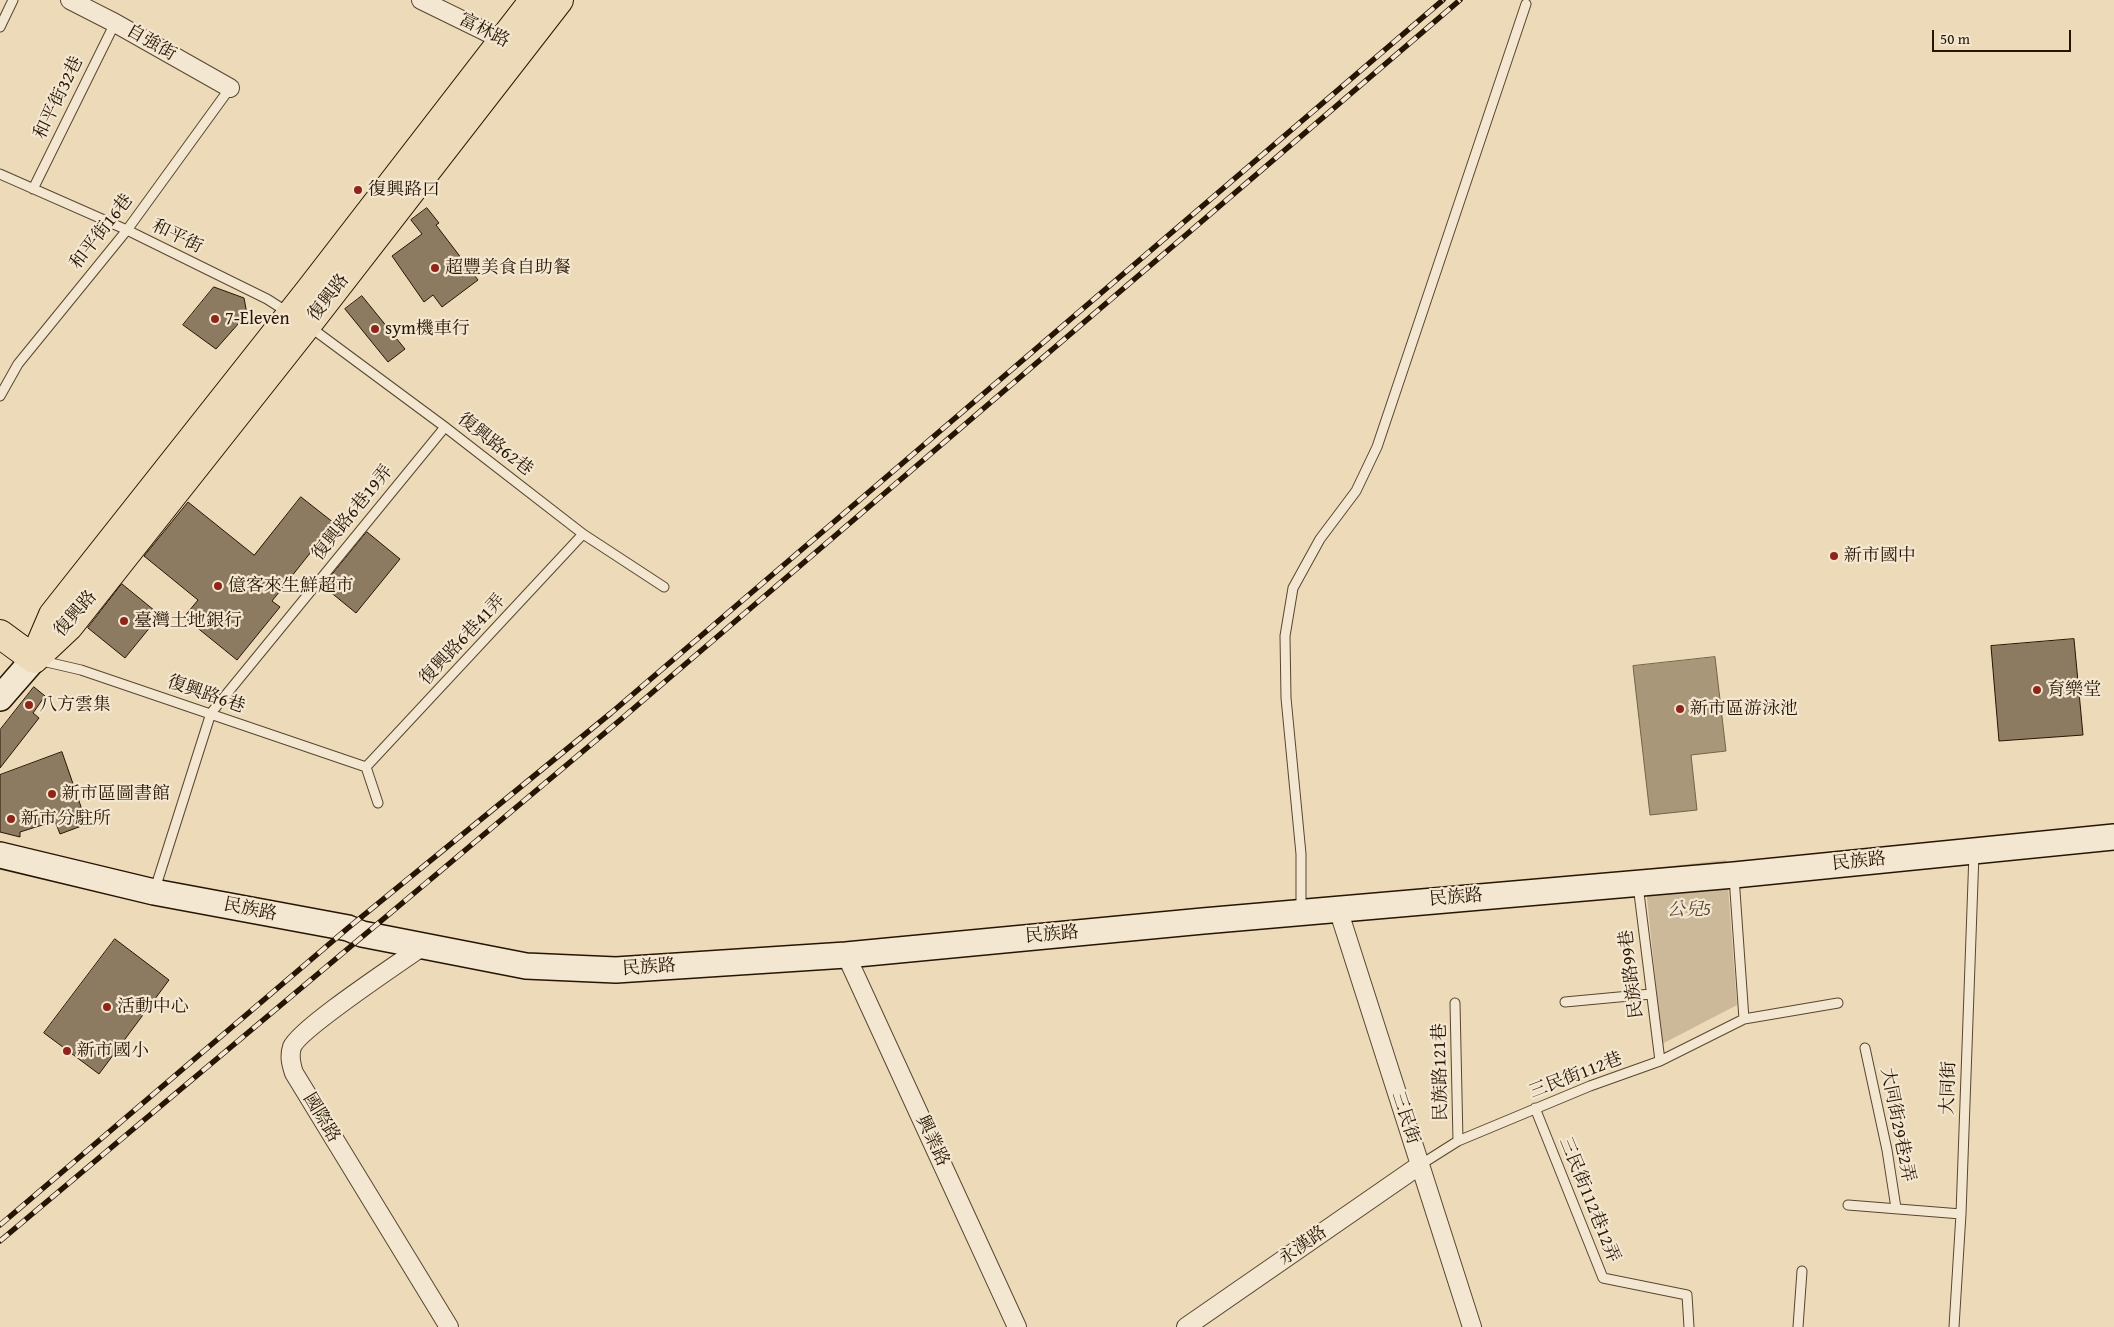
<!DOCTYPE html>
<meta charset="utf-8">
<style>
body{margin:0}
#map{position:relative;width:2114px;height:1327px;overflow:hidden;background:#ecdab8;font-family:"Gentium Book Plus",serif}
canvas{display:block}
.scale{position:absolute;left:1932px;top:30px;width:139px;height:22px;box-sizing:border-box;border:2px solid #271503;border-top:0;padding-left:6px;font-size:15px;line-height:18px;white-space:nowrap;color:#271503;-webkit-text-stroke:4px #f3e7d1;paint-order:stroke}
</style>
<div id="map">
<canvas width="2114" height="1327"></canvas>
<div class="scale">50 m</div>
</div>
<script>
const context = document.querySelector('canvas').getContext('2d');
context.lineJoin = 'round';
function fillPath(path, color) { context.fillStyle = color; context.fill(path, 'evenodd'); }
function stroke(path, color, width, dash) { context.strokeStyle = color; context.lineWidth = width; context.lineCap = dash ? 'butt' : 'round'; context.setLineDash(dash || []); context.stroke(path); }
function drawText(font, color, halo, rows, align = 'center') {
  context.font = font + ' "Gentium Book Plus","Noto Serif TC",serif'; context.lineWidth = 4.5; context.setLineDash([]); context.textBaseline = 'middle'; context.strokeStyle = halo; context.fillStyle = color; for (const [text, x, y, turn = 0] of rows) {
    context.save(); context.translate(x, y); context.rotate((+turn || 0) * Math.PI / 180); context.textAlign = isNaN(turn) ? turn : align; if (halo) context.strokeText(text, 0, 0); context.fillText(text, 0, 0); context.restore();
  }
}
fillPath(new Path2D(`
 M 1726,860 L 1737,1005 L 1662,1044 L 1644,869 Z`), '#cbb999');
const water = new Path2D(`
 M 1715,657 L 1726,751 L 1691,755 L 1697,810 L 1650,815 L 1633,666 Z`);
fillPath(water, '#a9977a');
stroke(water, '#75634a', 1);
const building = new Path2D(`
 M 427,208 L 439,223 L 436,225 L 478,280 L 442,307 L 433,295 L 424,302 L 392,256 L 422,234 L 411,220 Z
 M 214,287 L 244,298 L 247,314 L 216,349 L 183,325 Z
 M 362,296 L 405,349 L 388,362 L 345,309 Z
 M 301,497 L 334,523 L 272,601 L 280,607 L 237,660 L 184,617 L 198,600 L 144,556 L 188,502 L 254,555 Z
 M 367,532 L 400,559 L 356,613 L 323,586 Z
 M 122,584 L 160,615 L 125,658 L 88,628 Z
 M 2074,639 L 2083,735 L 1999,741 L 1991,646 Z
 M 34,687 L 45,696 L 33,713 L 39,718 L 0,768 L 0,730 Z
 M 62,752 L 87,824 L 60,834 L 55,821 L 20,832 L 20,837 L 0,832 L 0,775 Z
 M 115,939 L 169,980 L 99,1074 L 44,1033 Z`);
fillPath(building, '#8d7b61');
stroke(building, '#271503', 1);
const lane = new Path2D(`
 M 0,27 L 13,0
 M 0,174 L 127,230 L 267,299 L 289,313
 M 33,189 L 115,23
 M 310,327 L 445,427 L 583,534 L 664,587
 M 0,396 L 18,364 L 127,230 L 230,88
 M 38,660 L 81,670 L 366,767
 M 366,767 L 583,534
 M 366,767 L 378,803
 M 1734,877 L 1744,1019
 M 1638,885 L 1660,1061
 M 154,892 L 211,713 L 445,427
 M 1301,912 L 1301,854 L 1286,698 L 1285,636 L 1293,588 L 1320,539 L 1356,491 L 1377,447 L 1526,4
 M 1565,1002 L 1651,994
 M 1455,1003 L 1458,1141
 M 1865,1048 L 1887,1150 L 1896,1208
 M 1535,1108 L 1603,1278 L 1687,1295 L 1689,1327
 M 1420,1165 L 1458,1141 L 1590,1086 L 1660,1061 L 1744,1019 L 1838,1003
 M 1848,1205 L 1961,1214
 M 1798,1327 L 1802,1271
 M 1954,1327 L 1961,1214 L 1974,853`);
const street = new Path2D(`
 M 70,0 L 115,23 L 230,88
 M 421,0 L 511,44
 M 1338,909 L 1472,1327
 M 423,946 C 401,962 300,1028 292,1047 C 289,1056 291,1064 294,1073 L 449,1327
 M 846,955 L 1017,1327
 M 1186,1327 L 1420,1165`);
const secondary = new Path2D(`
 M 0,698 L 34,659
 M 0,855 L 154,892 L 348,928 L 362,934 L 526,966 L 616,970 L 846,955 L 1203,921 L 1734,875 L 2114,837`);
const primary = new Path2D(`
 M 0,634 L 34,659
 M 38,650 L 53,615 L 310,290 L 534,0
 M 34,659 L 69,626 L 307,325 L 559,0`);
stroke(lane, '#584630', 11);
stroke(street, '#584630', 20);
stroke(secondary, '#271503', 28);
stroke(primary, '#271503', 30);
stroke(lane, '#f3e7d1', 9);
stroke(street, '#f3e7d1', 18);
stroke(secondary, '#f3e7d1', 25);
stroke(primary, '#ecdab8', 28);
const rail = new Path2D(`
 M 0,1225 L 348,928 L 611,713 L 1443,0
 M 0,1241 L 619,721 L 1460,0`);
stroke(rail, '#271503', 5.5);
stroke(rail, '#f3e7d1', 4, [11]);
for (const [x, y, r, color] of [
 [358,190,5,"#8f2418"],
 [435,268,5,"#8f2418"],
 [215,319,5,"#8f2418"],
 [375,329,5,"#8f2418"],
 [1834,556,5,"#8f2418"],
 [218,586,5,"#8f2418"],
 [124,621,5,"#8f2418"],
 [2037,690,5,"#8f2418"],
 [29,705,5,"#8f2418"],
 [1680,709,5,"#8f2418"],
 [52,794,5,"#8f2418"],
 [11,819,5,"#8f2418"],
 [107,1007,5,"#8f2418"],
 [67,1051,5,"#8f2418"]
]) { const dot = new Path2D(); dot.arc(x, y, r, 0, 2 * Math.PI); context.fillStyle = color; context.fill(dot); stroke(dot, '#f3e7d1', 2); }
drawText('18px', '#271503', '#f3e7d1', [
 ["富林路",484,31,27],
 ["自強街",151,43,30],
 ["和平街32巷",59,98,-64],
 ["和平街16巷",102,232,-52],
 ["和平街",177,237,26],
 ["復興路",329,298,-52],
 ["復興路62巷",495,445,38],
 ["復興路6巷19弄",353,513,-51],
 ["復興路",76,614,-49],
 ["復興路6巷41弄",463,640,-47],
 ["復興路6巷",206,695,19],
 ["民族路",1859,862,-6],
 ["民族路",1456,898,-5],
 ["民族路",250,910,11],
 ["民族路",1052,935,-5],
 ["民族路",649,968,-4],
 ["民族路99巷",1632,974,-97],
 ["民族路121巷",1441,1072,-91],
 ["三民街112巷",1576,1076,-21],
 ["大同街",1949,1088,-88],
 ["國際路",321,1118,59],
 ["三民街",1405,1118,72],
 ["大同街29巷2弄",1897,1125,79],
 ["興業路",932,1141,65],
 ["三民街112巷12弄",1589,1200,68],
 ["永漢路",1303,1246,-35]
]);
drawText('18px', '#271503', '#f3e7d1', [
 ["復興路口",368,190],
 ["超豐美食自助餐",445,268],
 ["7-Eleven",225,319],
 ["sym機車行",385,329],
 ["新市國中",1844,556],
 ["億客來生鮮超市",228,586],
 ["臺灣土地銀行",134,621],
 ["育樂堂",2047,690],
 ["八方雲集",39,705],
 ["新市區游泳池",1690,709],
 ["新市區圖書館",62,794],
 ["新市分駐所",21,819],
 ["活動中心",117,1007],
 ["新市國小",77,1051]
], 'left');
drawText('italic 18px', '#584630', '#f3e7d1', [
 ["公兒5",1689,910]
]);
</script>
